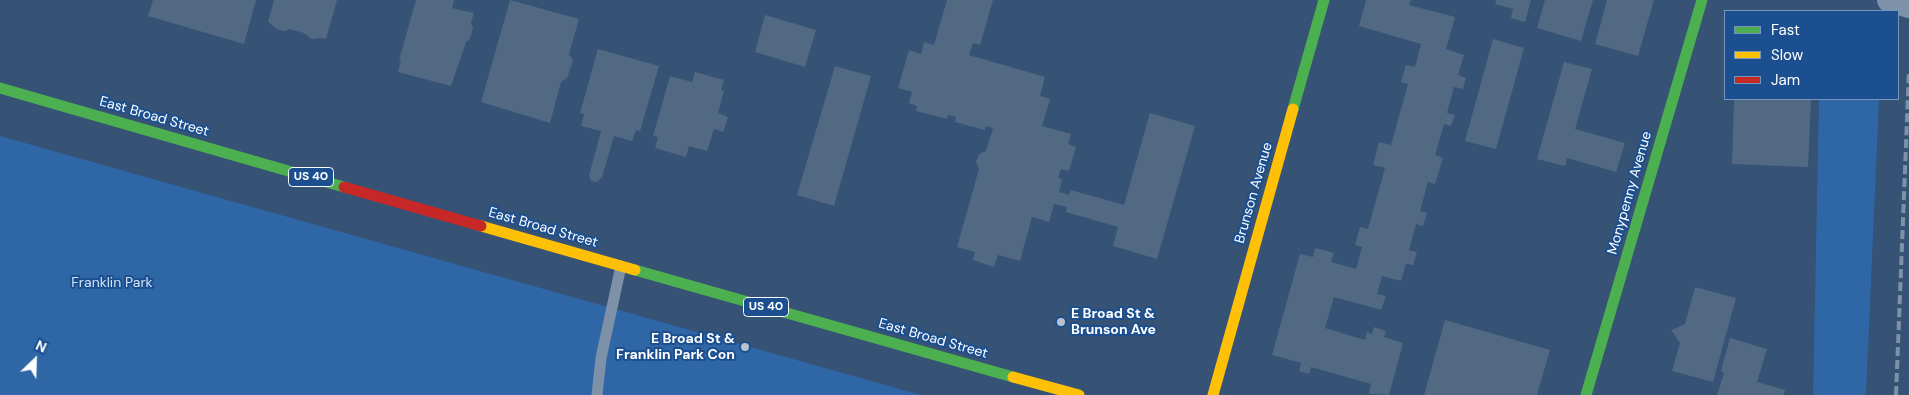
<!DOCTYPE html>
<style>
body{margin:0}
#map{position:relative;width:1909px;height:395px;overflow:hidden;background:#365274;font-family:"DM Sans",sans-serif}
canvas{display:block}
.legend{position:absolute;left:1724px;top:10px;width:175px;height:90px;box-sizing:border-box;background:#1b4f8f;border:1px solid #7695bc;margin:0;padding:6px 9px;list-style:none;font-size:15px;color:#fff}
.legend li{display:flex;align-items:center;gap:10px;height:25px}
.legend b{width:25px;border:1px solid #7695bc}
.north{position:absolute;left:10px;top:335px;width:50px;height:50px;-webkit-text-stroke:4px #1b4f8f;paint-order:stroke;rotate:24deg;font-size:14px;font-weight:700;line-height:20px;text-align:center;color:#fff}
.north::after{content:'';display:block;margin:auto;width:18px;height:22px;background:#fff;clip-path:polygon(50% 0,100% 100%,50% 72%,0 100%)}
</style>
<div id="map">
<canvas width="1909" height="395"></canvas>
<ul class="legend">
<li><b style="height:6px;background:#4caf50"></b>Fast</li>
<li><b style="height:6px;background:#ffc107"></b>Slow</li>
<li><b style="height:6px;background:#c62828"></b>Jam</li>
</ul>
<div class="north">N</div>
</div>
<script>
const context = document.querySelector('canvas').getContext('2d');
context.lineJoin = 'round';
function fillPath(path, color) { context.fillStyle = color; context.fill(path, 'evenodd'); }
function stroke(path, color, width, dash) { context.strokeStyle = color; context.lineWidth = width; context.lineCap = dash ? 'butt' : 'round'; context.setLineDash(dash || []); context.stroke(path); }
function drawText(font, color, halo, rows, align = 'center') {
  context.font = font + ' "DM Sans",sans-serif'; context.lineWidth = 4; context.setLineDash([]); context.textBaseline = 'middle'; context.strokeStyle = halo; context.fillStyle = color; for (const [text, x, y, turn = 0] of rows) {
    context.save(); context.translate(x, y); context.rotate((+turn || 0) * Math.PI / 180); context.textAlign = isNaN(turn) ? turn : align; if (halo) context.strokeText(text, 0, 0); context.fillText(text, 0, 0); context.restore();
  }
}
fillPath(new Path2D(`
 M 1819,99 L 1879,99 L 1866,395 L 1813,395 Z
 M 0,136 L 921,395 L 0,395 Z`), '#2f66a5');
fillPath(new Path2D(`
 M 153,0 L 256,0 L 244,44 L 148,16 Z
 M 274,0 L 337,0 L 326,39 L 321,38 L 311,39 L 304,33 L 290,29 L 284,31 L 277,29 L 268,22 Z
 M 416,0 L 454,0 L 452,8 L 474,13 L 471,23 L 473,28 L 470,39 L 466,42 L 451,86 L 398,72 L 401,60 L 399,60 Z
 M 510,0 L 579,19 L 569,54 L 573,61 L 567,78 L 561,82 L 550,123 L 481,102 Z
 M 947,0 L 993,0 L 980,45 L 973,43 L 969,55 L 1045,77 L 1040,96 L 1050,99 L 1042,126 L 1071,134 L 1068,144 L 1076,147 L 1069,171 L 1061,169 L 1058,178 L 1062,179 L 1059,192 L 1069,195 L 1071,190 L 1124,205 L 1150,113 L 1195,126 L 1157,259 L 1113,246 L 1118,227 L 1066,212 L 1067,207 L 1054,204 L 1049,222 L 1032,217 L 1020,261 L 998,255 L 994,267 L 973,260 L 975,252 L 957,247 L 979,169 L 976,162 L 979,154 L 986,151 L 993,128 L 986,126 L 985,130 L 955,122 L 956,117 L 948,115 L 947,119 L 916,111 L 917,106 L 909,103 L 912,92 L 898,88 L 909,50 L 921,54 L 924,42 L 934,45 Z
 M 1366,0 L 1411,0 L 1409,5 L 1455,17 L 1446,49 L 1464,55 L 1458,75 L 1466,78 L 1463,89 L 1454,87 L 1447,113 L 1455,115 L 1451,126 L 1444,124 L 1435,155 L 1443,158 L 1435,184 L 1428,182 L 1420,211 L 1427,213 L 1423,226 L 1416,224 L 1409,250 L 1417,252 L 1413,265 L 1406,264 L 1401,281 L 1382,276 L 1377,294 L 1386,296 L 1381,310 L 1334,297 L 1325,328 L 1365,340 L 1367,332 L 1372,334 L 1374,327 L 1386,331 L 1384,337 L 1403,343 L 1389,395 L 1369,394 L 1371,384 L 1311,367 L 1309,374 L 1299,371 L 1301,363 L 1272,355 L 1300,254 L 1313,257 L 1315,248 L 1334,253 L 1331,262 L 1356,269 L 1362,247 L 1355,245 L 1360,227 L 1368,229 L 1385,168 L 1373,165 L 1379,142 L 1391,145 L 1408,84 L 1401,82 L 1406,65 L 1415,67 L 1421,44 L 1359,26 Z
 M 1496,0 L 1531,0 L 1525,22 L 1511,18 L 1513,9 L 1495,4 Z
 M 1545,0 L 1593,0 L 1581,41 L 1537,28 Z
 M 1607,0 L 1654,0 L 1638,56 L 1595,44 Z
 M 765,15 L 816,30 L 805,67 L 755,52 Z
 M 1493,39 L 1524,48 L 1496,149 L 1465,141 Z
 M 598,49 L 659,66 L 640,131 L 636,130 L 632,141 L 614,136 L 602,177 L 597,182 L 591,181 L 589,176 L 601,131 L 581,126 L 584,114 L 580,113 Z
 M 1564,62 L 1592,69 L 1575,129 L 1625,143 L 1616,172 L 1567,158 L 1565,166 L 1537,159 Z
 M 835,66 L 871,76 L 834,206 L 797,195 Z
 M 695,72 L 724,80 L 721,90 L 724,91 L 718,113 L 728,117 L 723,132 L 714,129 L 707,151 L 689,146 L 686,157 L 655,148 L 658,137 L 653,136 L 670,76 L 692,82 Z
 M 1734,99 L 1811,99 L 1808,167 L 1732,164 Z
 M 1695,287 L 1736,298 L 1713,382 L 1672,371 L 1680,343 L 1671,330 L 1685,324 Z
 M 1445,320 L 1550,350 L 1537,395 L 1424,395 Z
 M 1730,338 L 1767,349 L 1757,382 L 1785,390 L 1784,395 L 1717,395 L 1724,373 L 1721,371 Z`), '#526984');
stroke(new Path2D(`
 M 597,395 L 601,358 L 621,266`), '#7d92a8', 11);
stroke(new Path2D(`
 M 1889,0 L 1909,6`), '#7d92a8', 24);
stroke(new Path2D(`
 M 0,88 L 344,187
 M 1293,109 L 1324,0
 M 635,270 L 1013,377
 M 1586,395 L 1702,0`), '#4caf50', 11);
stroke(new Path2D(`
 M 481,226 L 635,270
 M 1013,377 L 1079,395
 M 1213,395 L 1293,109`), '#ffc107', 11);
stroke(new Path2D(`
 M 344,187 L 481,226`), '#c62828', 11);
stroke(new Path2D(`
 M 1896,395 L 1909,70`), '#7e92a7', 4, [9, 4]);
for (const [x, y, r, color] of [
 [1061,322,5,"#b9c2ce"],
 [745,347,5,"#b9c2ce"]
]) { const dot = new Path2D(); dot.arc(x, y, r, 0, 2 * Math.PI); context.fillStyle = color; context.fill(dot); stroke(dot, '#1b4f8f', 2); }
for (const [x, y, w] of [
 [311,177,45],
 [766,307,45]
]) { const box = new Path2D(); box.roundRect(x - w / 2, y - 9.5, w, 19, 4); context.fillStyle = '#1b4f8f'; context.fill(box); stroke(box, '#fff', 1); }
drawText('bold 12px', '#fff', null, [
 ["US 40",311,177],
 ["US 40",766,307]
]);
drawText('14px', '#fff', '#1b4f8f', [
 ["East Broad Street",154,117,16],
 ["Brunson Avenue",1254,193,-74],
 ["Monypenny Avenue",1630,193,-74],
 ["East Broad Street",543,228,16],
 ["East Broad Street",933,339,16]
]);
drawText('14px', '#cfe3fa', '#1b4f8f', [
 ["Franklin Park",112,283]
]);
drawText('bold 14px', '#fff', '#1b4f8f', [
 ["E Broad St &",1071,314],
 ["Brunson Ave",1071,330],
 ["E Broad St &",735,339,"right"],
 ["Franklin Park Con",735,355,"right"]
], 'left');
</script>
